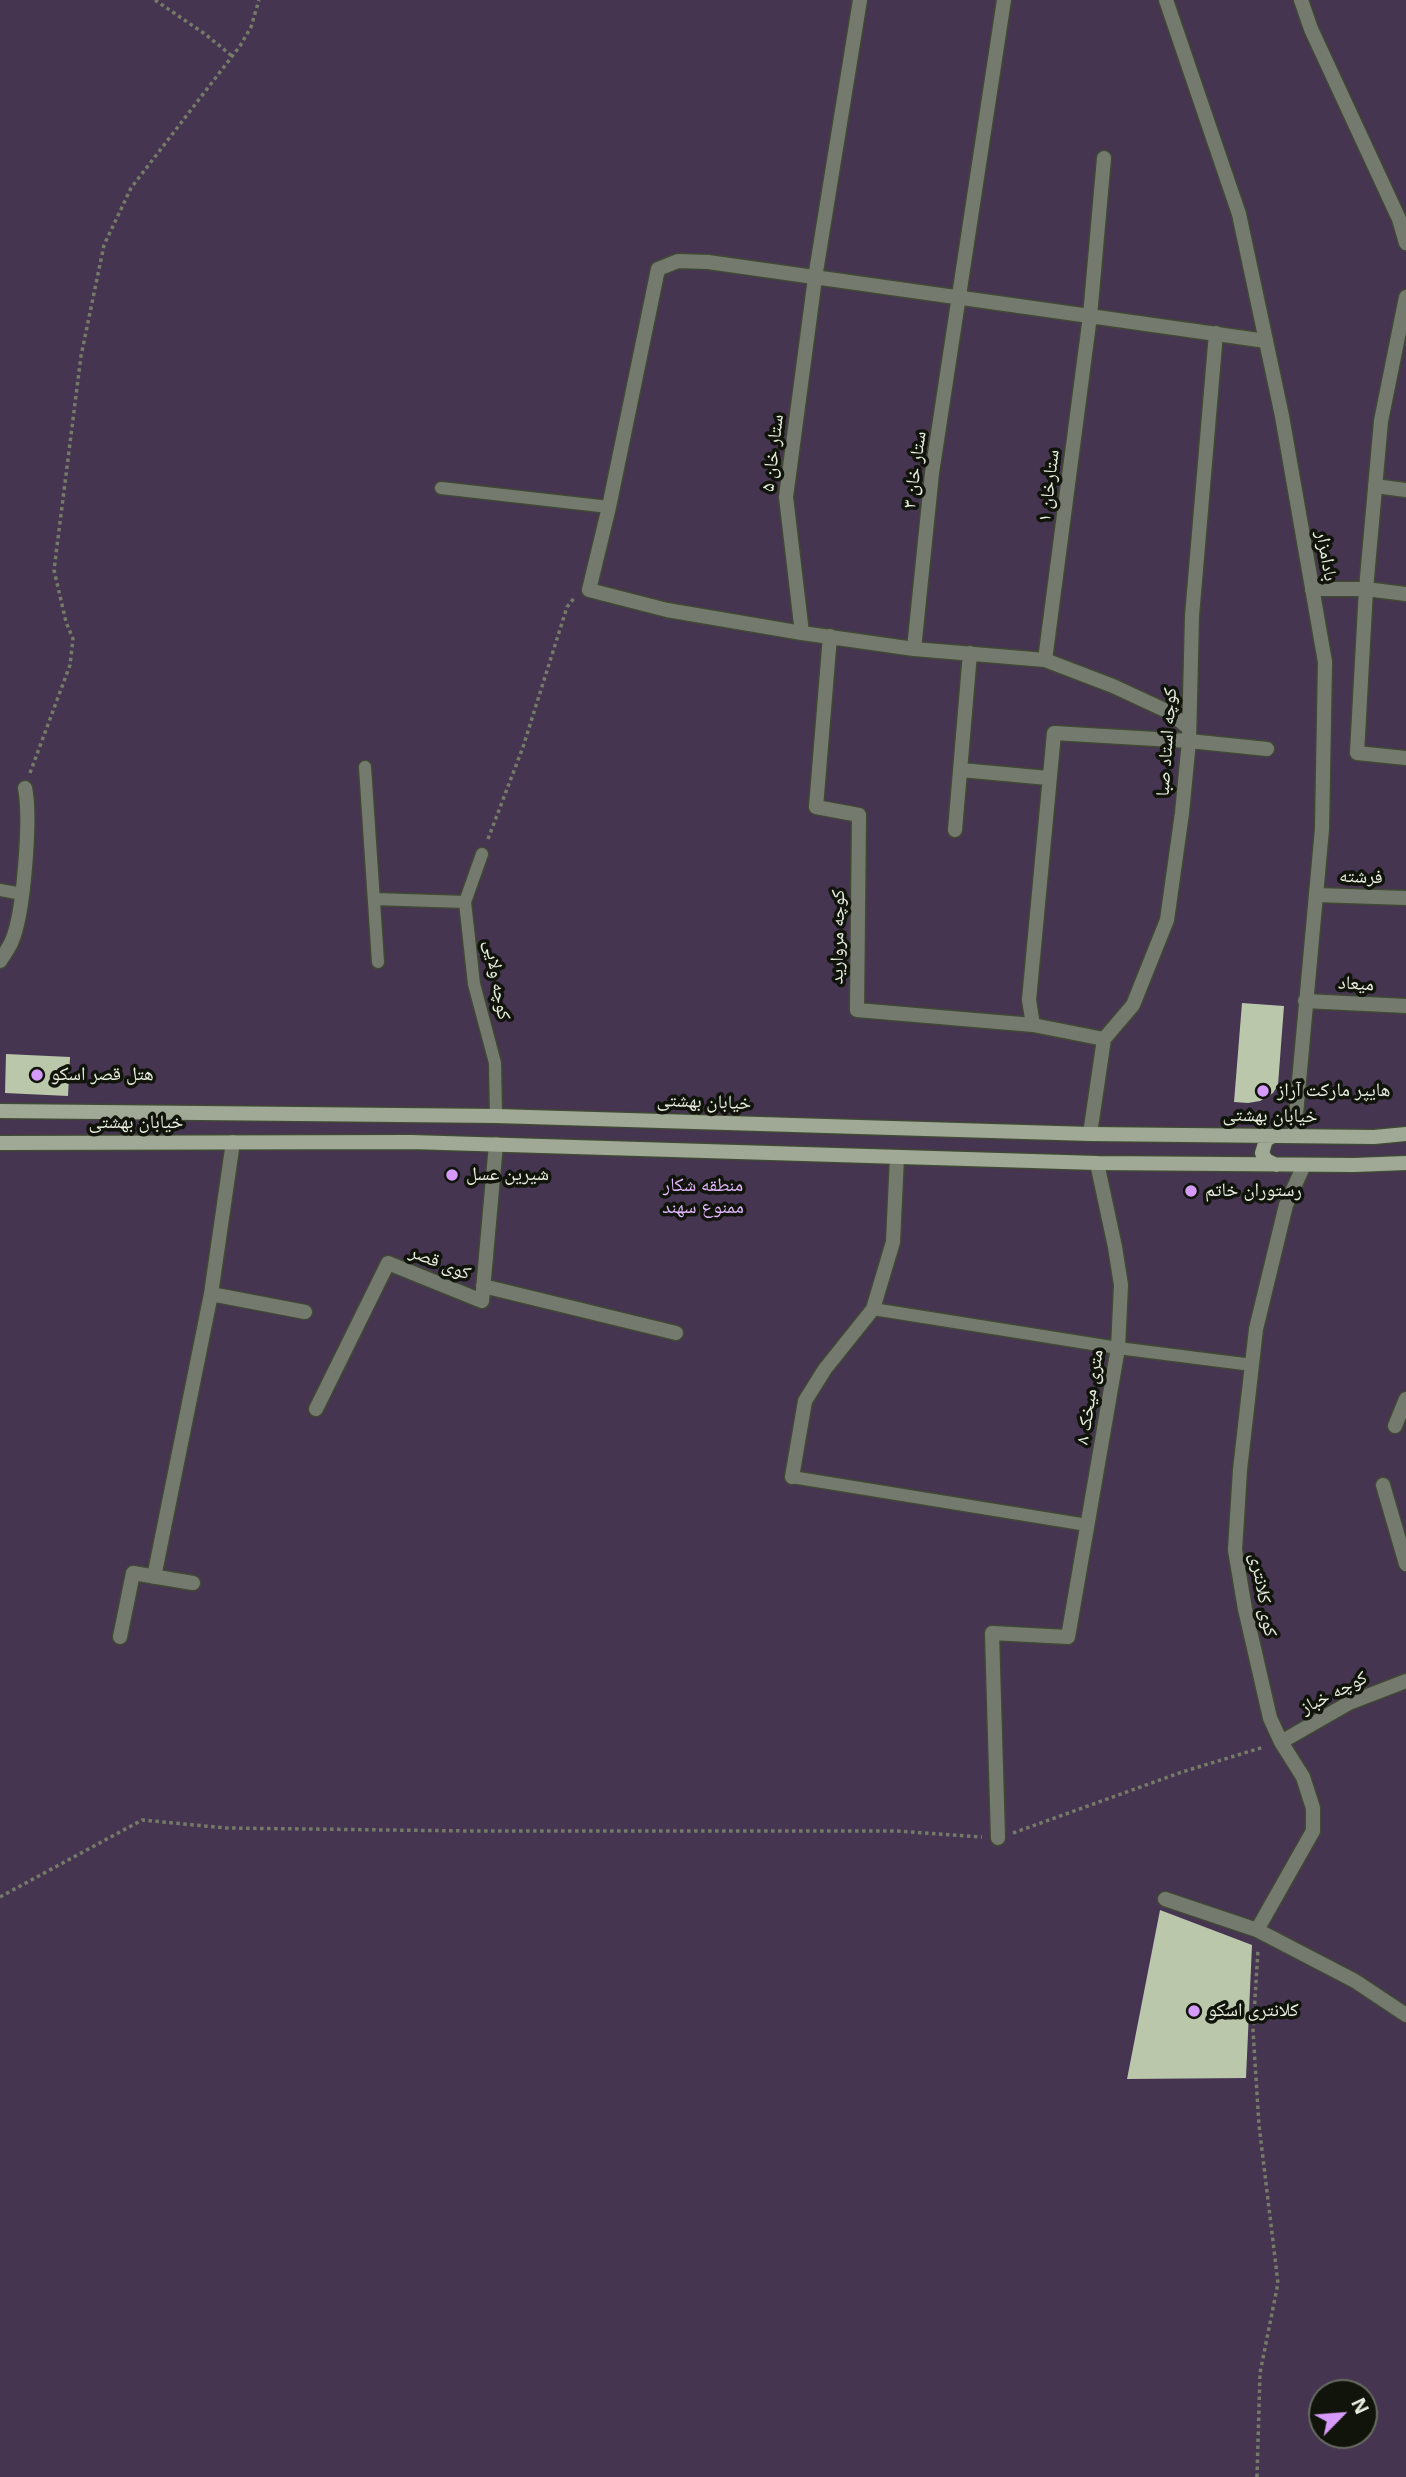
<!DOCTYPE html>
<meta charset="utf-8">
<style>
body{margin:0}
#map{position:relative;width:1406px;height:2477px;overflow:hidden;background:#252e17;font-family:"Open Sans",sans-serif}
canvas{display:block}
.north{position:absolute;left:1308px;top:2379px;width:70px;height:70px;box-sizing:border-box;background:#10140b;border:2px solid #666b60;border-radius:50%;rotate:65deg;font-size:19px;font-weight:700;line-height:28px;text-align:center;color:#e8eee0}
.north::after{content:'';display:block;margin:auto;width:24px;height:32px;background:#d69bfa;clip-path:polygon(50% 0,100% 100%,50% 72%,0 100%)}
</style>
<div id="map">
<canvas width="1406" height="2477"></canvas>
<div class="north">N</div>
</div>
<script>
const context = document.querySelector('canvas').getContext('2d');
context.lineJoin = 'round';
function fillPath(path, color) { context.fillStyle = color; context.fill(path, 'evenodd'); }
function stroke(path, color, width, dash) { context.strokeStyle = color; context.lineWidth = width; context.lineCap = dash ? 'butt' : 'round'; context.setLineDash(dash || []); context.stroke(path); }
function drawText(font, color, halo, rows, align = 'center') {
  context.font = font + ' "Open Sans","Noto Naskh Arabic",sans-serif'; context.lineWidth = 7; context.setLineDash([]); context.textBaseline = 'middle'; context.strokeStyle = halo; context.fillStyle = color; for (const [text, x, y, turn = 0] of rows) {
    context.save(); context.translate(x, y); context.rotate((+turn || 0) * Math.PI / 180); context.textAlign = isNaN(turn) ? turn : align; if (halo) context.strokeText(text, 0, 0); context.fillText(text, 0, 0); context.restore();
  }
}
fillPath(new Path2D(`
 M 0,0 L 1406,0 L 1406,2477 L 0,2477 ZM 1322,2393 L 1364,2393 L 1364,2435 L 1322,2435 Z`), '#453550');
fillPath(new Path2D(`
 M 1242,1003 L 1284,1006 L 1278,1085 L 1273,1093 L 1260,1101 L 1248,1103 L 1234,1102 Z
 M 6,1054 L 70,1057 L 68,1096 L 5,1093 Z
 M 1160,1910 L 1252,1945 L 1246,2078 L 1127,2079 Z`), '#bbc7ab');
const service = new Path2D(`
 M 441,488 L 609,507
 M 365,767 L 378,962
 M 482,854 L 465,902 L 474,984 L 495,1063 L 496,1116
 M 0,890 L 22,894
 M 374,899 L 465,902
 M 873,1309 L 1118,1348 L 1252,1365
 M 792,1477 L 1087,1525`);
const minor = new Path2D(`
 M 1301,0 L 1311,29 L 1399,219 L 1406,243
 M 1406,297 L 1381,421 L 1366,589 L 1357,753 L 1406,758
 M 1375,486 L 1406,490
 M 1312,589 L 1366,589 L 1406,594
 M 802,633 L 786,497 L 815,278 L 860,0
 M 830,636 L 816,807 L 859,815 L 857,1010 L 1033,1025
 M 914,649 L 932,473 L 1004,0
 M 1045,660 L 1090,316 L 1104,158
 M 1189,728 L 1169,712 L 1113,686 L 1045,660 L 914,649 L 802,633 L 667,610 L 589,590 L 609,507 L 658,269 L 678,261 L 708,262 L 1266,341
 M 961,770 L 1048,778
 M 955,830 L 970,653
 M 1316,895 L 1406,898
 M 0,961 C 4,955 8,949 11,943 C 24,916 31,817 25,788
 M 1305,1001 L 1406,1006
 M 1104,1039 L 1033,1025 L 1029,1000 L 1054,733 L 1189,741 L 1267,749
 M 1090,1134 L 1104,1039 L 1133,1005 L 1167,920 L 1182,813 L 1189,741 L 1192,616 L 1216,333
 M 483,1286 L 676,1333
 M 211,1294 L 305,1312
 M 316,1409 L 388,1263 L 482,1301 L 496,1144
 M 1395,1426 L 1406,1399
 M 792,1477 L 805,1401 L 825,1369 L 873,1309 L 893,1242 L 897,1157
 M 1383,1485 L 1406,1564
 M 154,1577 L 211,1294 L 233,1142
 M 120,1637 L 133,1573 L 193,1583
 M 1281,1742 L 1349,1703 L 1406,1681
 M 998,1838 L 992,1633 L 1068,1637 L 1118,1348 L 1121,1285 L 1115,1247 L 1097,1163
 M 1165,1899 L 1257,1930 L 1355,1981 L 1406,2015
 M 1257,1930 L 1313,1831 L 1313,1808 L 1303,1777 L 1281,1742 L 1270,1718 L 1245,1609 L 1235,1550 L 1240,1470 L 1256,1329 L 1286,1205 L 1304,1165`);
const tertiary = new Path2D(`
 M 1166,0 L 1239,214 L 1282,416 L 1325,662 L 1322,829 L 1294,1136`);
const secondary = new Path2D(`
 M 0,1111 L 496,1116 L 1090,1134 L 1374,1137 L 1406,1134
 M 1275,1135 L 1266,1140 L 1262,1153 L 1266,1160 L 1276,1165
 M 0,1143 L 411,1142 L 1097,1163 L 1354,1165 L 1406,1163`);
stroke(service, '#404933', 15);
stroke(minor, '#404933', 17);
stroke(tertiary, '#404933', 17);
stroke(secondary, '#404933', 17);
stroke(new Path2D(`
 M 155,0 L 205,34 L 232,56
 M 30,773 L 70,665 L 73,639 L 66,622 L 54,570 L 81,356 L 104,245 L 131,188 L 240,46 L 251,27 L 259,0
 M 488,839 L 523,747 L 567,607 L 575,597
 M 1013,1833 L 1182,1772 L 1264,1747
 M 0,1897 L 142,1820 L 226,1828 L 470,1831 L 897,1831 L 982,1837
 M 1257,2477 L 1260,2373 L 1278,2283 L 1259,2125 L 1253,2031 L 1258,1950`), '#747b68', 3.5, [3.5, 3.5]);
stroke(service, '#757a6f', 12);
stroke(minor, '#757a6f', 14);
stroke(tertiary, '#757a6f', 14);
stroke(secondary, '#a0a896', 14);
for (const [x, y, r, color] of [
 [37,1075,7,"#d69bfa"],
 [1263,1091,7,"#d69bfa"],
 [452,1175,7,"#d69bfa"],
 [1191,1191,7,"#d69bfa"],
 [1194,2011,7,"#d69bfa"]
]) { const dot = new Path2D(); dot.arc(x, y, r, 0, 2 * Math.PI); context.fillStyle = color; context.fill(dot); stroke(dot, '#10140b', 2.5); }
drawText('19px', '#e8eee0', '#10140b', [
 ["ستار خان ۵",773,453,-83],
 ["ستار خان ۳",915,470,-82],
 ["ستارخان ۱",1049,486,-83],
 ["بادامزار",1326,556,80],
 ["کوچه استاد صبا",1167,742,-86],
 ["فرشته",1361,877,2],
 ["کوچه مروارید",838,937,-89],
 ["کوچه ولایی",497,980,80],
 ["میعاد",1356,984,3],
 ["خیابان بهشتی",704,1102,2],
 ["خیابان بهشتی",1270,1116,1],
 ["خیابان بهشتی",136,1123],
 ["کوی قصر",440,1263,22],
 ["۸ متری میخک",1090,1397,-81],
 ["کوی کلانتری",1263,1595,80],
 ["کوچه خباز",1334,1693,-27]
]);
drawText('19px', '#e8eee0', '#10140b', [
 ["هتل قصر اسکو",51,1075],
 ["هایپر مارکت آراز",1277,1091],
 ["شیرین عسل",466,1175],
 ["رستوران خاتم",1205,1191],
 ["کلانتری اسکو",1208,2011]
], 'left');
drawText('19px', '#e2b8fd', '#10140b', [
 ["منطقه شکار",703,1186],
 ["ممنوع سهند",703,1208]
]);
</script>
